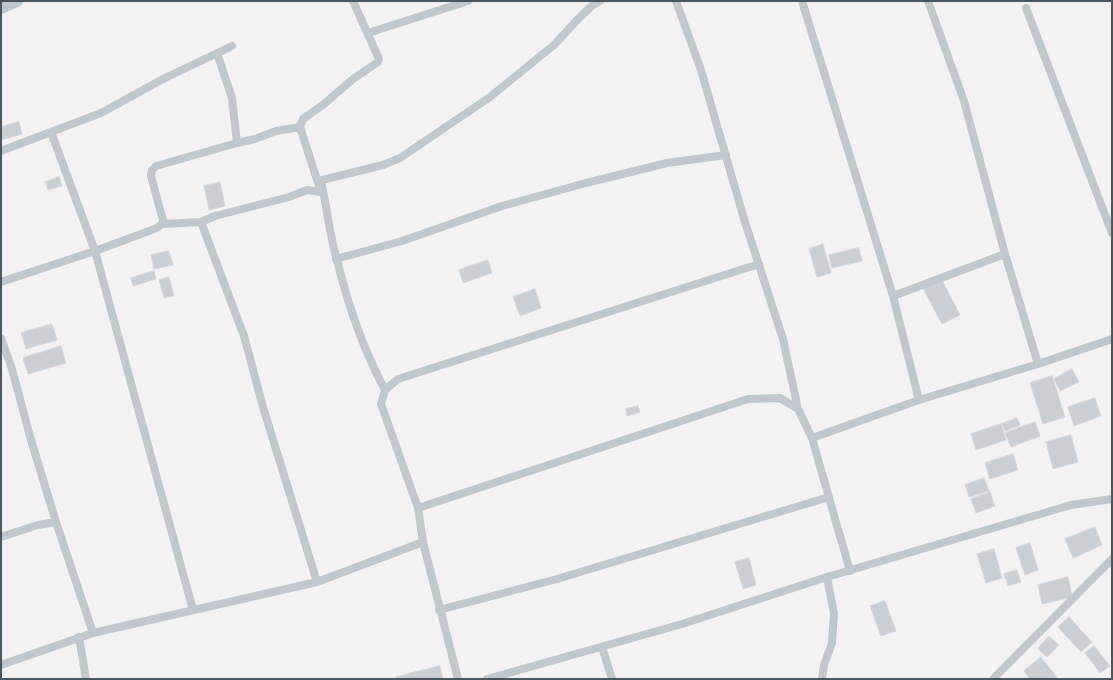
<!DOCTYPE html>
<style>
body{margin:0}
#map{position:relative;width:1113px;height:680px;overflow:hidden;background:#f3f1f1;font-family:Cabin,sans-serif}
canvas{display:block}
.frame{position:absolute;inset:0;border:2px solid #4a555d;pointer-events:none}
</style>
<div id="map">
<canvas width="1113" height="680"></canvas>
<div class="frame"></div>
</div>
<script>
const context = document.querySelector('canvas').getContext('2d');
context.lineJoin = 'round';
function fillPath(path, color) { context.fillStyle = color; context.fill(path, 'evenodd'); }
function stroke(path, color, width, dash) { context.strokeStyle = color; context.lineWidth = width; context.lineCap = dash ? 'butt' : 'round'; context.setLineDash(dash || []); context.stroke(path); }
const building = new Path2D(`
 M 19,122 L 22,134 L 1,140 L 1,127 Z
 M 59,177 L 62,186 L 48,190 L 45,182 Z
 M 220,182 L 225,206 L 209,210 L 204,186 Z
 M 823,244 L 831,273 L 817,277 L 809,249 Z
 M 859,248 L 862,261 L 832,268 L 829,255 Z
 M 169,251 L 173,265 L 154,269 L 151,255 Z
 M 488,260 L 492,273 L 463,283 L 459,270 Z
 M 154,271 L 156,279 L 133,286 L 131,278 Z
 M 169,277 L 174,296 L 164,298 L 159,280 Z
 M 941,278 L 960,315 L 942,324 L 923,288 Z
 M 535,289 L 541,308 L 520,316 L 513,297 Z
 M 52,324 L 57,340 L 26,349 L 21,333 Z
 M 61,346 L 66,363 L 28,374 L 23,358 Z
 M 1072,369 L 1079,382 L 1060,391 L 1054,379 Z
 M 1052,376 L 1065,417 L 1043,424 L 1030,383 Z
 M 1095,398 L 1101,416 L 1074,426 L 1068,407 Z
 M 638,406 L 640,412 L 627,416 L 626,409 Z
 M 1017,418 L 1020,425 L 1005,431 L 1002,424 Z
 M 1035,422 L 1040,436 L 1011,447 L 1005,433 Z
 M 1001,424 L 1006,440 L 976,450 L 971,434 Z
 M 1071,435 L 1078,462 L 1053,469 L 1046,442 Z
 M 1013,454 L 1018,470 L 990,479 L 985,463 Z
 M 984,478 L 989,491 L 969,497 L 965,485 Z
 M 990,492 L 995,506 L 976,513 L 971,499 Z
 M 1095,527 L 1102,545 L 1073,558 L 1065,539 Z
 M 1030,543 L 1038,570 L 1025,575 L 1016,548 Z
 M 994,549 L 1002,578 L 986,583 L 977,554 Z
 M 749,558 L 756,585 L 743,589 L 735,562 Z
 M 1017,570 L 1021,582 L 1008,586 L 1004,574 Z
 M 1068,577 L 1072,597 L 1042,604 L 1038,585 Z
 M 885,601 L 896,631 L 881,636 L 870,606 Z
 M 1069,617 L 1092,642 L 1081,652 L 1058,627 Z
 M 1049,636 L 1059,645 L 1047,657 L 1038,649 Z
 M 1094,646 L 1110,666 L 1100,673 L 1085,653 Z
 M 1041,657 L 1058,679 L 1030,679 L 1024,671 Z
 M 440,666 L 443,679 L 396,679 L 396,677 Z`);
fillPath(building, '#cbced3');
stroke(building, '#d5d7dc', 1);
stroke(new Path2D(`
 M 676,1 L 701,70 L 744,219 L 783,339 L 798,409
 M 802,1 L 893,296 L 919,400
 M 928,1 L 964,101 L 1005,254
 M 1026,8 L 1112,233
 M 368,33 L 468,1
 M 217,53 L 232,98 L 237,143
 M 300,127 L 320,189
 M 51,132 L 95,251 L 193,610
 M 1,151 L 101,113 L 163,79 L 232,46
 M 322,185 C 327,210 330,236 337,260 C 348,305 363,349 385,390
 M 201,222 L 244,336 L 263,407 L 317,582
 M 162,224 L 201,222 L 215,216 L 289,197 L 307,190 L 321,192 L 322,180 L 383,165 L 400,158 L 490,97 L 554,45 L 580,17 L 593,5 L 600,1
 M 336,259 L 402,241 L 502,206 L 586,183 L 667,163 L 726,155
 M 1,282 L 95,251 L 157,228 L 162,224 L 163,220 L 151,176 L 152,170 L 156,166 L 237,143 L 255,139 L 276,131 L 300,127 L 303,119 L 324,104 L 353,79 L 378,62 L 379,59 L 353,1
 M 893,296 L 1005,254 L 1038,364
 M 1,338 L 12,369 L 31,440 L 56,522
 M 812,438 L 850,571
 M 418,508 L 748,399 L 780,398 L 798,409 L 812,438 L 919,400 L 1038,364 L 1112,339
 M 1,537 L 38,525 L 56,522 L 93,633 L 1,665
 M 439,610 L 557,579 L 829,497
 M 93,633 L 317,582 L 423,542
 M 79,637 L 86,679
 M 602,647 L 612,679
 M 458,679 L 423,542 L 418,508 L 381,404 L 385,390 L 398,379 L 759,264
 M 487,679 L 682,624 L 827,577 L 1071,505 L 1112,499
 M 822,679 L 824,665 L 832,643 L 834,613 L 827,577
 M 993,679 L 1112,559`), '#c0c8ce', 8);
stroke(new Path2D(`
 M 1,8 L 17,1`), '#bec8d1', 12);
</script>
